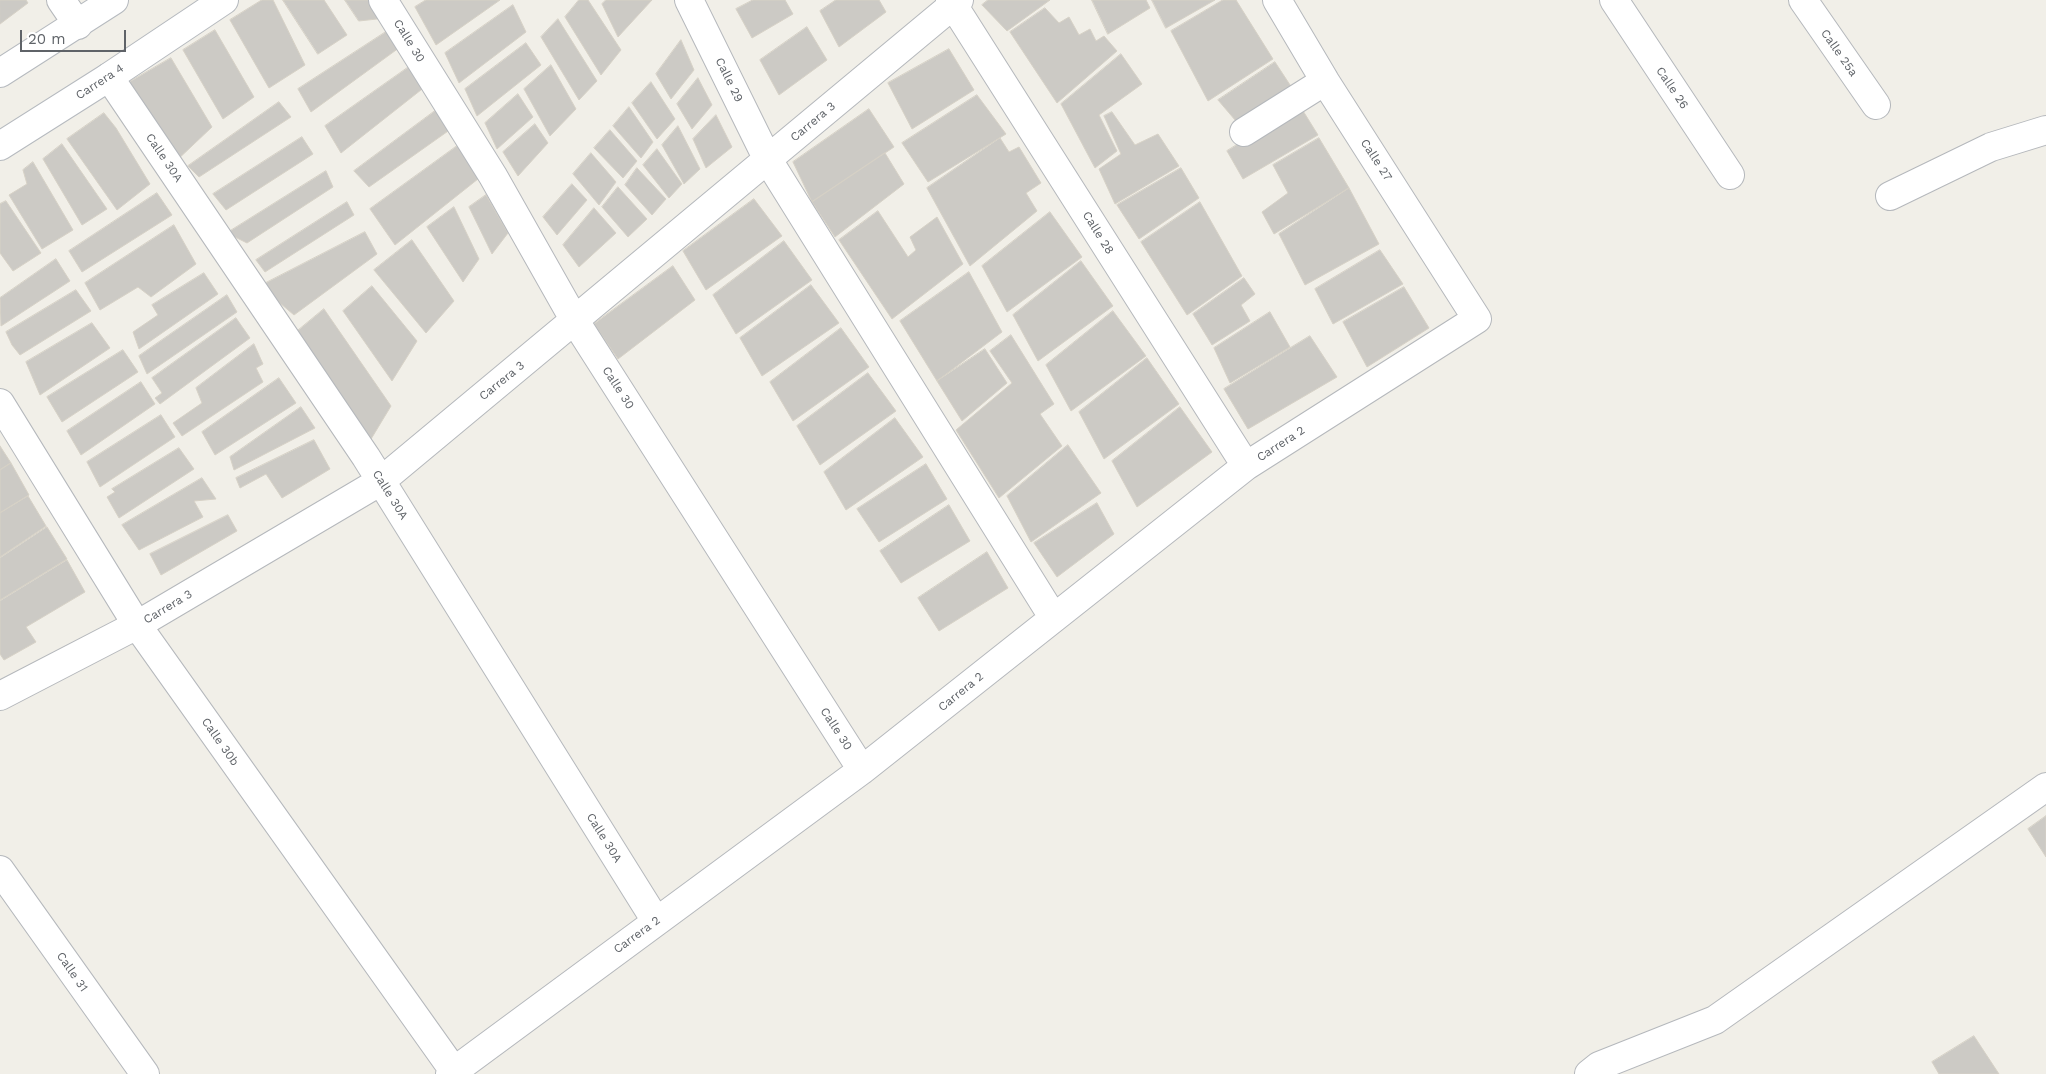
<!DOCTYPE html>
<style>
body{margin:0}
#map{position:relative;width:2046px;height:1074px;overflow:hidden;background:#f1efe8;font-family:"Work Sans",sans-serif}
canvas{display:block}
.scale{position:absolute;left:20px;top:30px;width:106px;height:22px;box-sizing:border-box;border:2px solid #5f6368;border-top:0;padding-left:6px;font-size:15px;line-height:18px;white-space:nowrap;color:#5f6368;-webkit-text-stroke:4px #fff;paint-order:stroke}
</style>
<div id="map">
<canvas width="2046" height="1074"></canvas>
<div class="scale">20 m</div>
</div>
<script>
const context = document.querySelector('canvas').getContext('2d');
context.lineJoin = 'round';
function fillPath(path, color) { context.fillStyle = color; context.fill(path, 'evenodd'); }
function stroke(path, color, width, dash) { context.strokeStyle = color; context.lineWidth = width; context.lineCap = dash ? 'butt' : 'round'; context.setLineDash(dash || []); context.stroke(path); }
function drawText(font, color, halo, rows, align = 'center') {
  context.font = font + ' "Work Sans",sans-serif'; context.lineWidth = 5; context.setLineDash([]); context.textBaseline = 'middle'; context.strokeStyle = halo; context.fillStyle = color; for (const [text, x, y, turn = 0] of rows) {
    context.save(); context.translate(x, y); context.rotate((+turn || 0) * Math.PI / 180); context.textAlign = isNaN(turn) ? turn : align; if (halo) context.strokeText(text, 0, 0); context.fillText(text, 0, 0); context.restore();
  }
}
const building = new Path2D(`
 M 0,0 L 26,0 L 28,3 L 0,24 Z
 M 262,0 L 273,0 L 305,65 L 269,88 L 230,20 Z
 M 283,0 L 324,0 L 347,35 L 318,54 Z
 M 345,0 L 373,0 L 386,18 L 359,21 Z
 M 426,0 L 500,0 L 436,45 L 415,7 Z
 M 579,0 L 588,0 L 621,50 L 601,75 L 565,17 Z
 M 606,0 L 652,0 L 618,37 L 602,4 Z
 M 753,0 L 785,0 L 793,14 L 752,38 L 736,9 Z
 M 836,0 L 879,0 L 886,12 L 839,47 L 820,11 Z
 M 988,0 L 1050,0 L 1007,31 L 982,5 Z
 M 1092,0 L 1146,0 L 1150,8 L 1108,34 Z
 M 1152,0 L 1215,0 L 1166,28 Z
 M 1223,0 L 1236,0 L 1273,59 L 1208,101 L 1171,31 Z
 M 513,5 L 526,32 L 459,83 L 445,53 Z
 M 1045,8 L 1059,23 L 1069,17 L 1079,35 L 1090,29 L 1096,41 L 1104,36 L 1117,51 L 1057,103 L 1010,32 Z
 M 558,19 L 597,81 L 579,100 L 541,37 Z
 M 807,27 L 827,60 L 779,95 L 760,60 Z
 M 392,28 L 403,45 L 311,112 L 298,89 Z
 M 215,30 L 254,97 L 223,119 L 183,50 Z
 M 681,40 L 694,70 L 671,99 L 656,74 Z
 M 526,43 L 541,65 L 477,116 L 465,89 Z
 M 949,49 L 974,90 L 912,129 L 888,83 Z
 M 1121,54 L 1142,84 L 1099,115 L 1117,151 L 1095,168 L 1061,104 Z
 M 171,58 L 212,127 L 174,163 L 126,84 Z
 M 1275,62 L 1294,91 L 1241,127 L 1218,100 Z
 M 413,64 L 426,86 L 341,153 L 325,126 Z
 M 551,65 L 576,109 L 550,136 L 524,89 Z
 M 698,78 L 712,105 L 692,129 L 677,104 Z
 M 651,82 L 675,119 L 657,139 L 632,103 Z
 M 518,94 L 533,117 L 497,149 L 485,123 Z
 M 977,95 L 1006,134 L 928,182 L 902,143 Z
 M 279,102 L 291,117 L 199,177 L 188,166 Z
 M 1300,106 L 1318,135 L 1243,179 L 1227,151 Z
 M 629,107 L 653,142 L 641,158 L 613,126 Z
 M 439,108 L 451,129 L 369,187 L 354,171 Z
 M 869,109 L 894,147 L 812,202 L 793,162 Z
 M 1112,112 L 1135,145 L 1158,134 L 1179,166 L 1115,204 L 1099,169 L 1121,154 L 1104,116 Z
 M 104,113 L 116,128 L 150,184 L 117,210 L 67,139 Z
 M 716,115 L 732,147 L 706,168 L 693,139 Z
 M 535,124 L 548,143 L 518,176 L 503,152 Z
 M 678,126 L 700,169 L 684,184 L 662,145 Z
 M 610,130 L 637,161 L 623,178 L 594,148 Z
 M 302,137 L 313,154 L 226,210 L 213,194 Z
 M 1000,138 L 1009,152 L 1019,147 L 1041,183 L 1026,193 L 1037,211 L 970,266 L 927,188 Z
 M 1319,138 L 1349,188 L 1274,234 L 1262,212 L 1288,193 L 1273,165 Z
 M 464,141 L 483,175 L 395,245 L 370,209 Z
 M 62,144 L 107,209 L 82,225 L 43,159 Z
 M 657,149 L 682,184 L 669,198 L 643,165 Z
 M 591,153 L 616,182 L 599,205 L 573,174 Z
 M 885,153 L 904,184 L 835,237 L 812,202 Z
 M 33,162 L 73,230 L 42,249 L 9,195 L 27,184 L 23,170 Z
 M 637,168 L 666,199 L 652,215 L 625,185 Z
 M 1181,168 L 1199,198 L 1139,239 L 1117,205 Z
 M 326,171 L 333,187 L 247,243 L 227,233 Z
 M 572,184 L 587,200 L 557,235 L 543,217 Z
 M 618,187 L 647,219 L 628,237 L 602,207 Z
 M 1349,188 L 1379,244 L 1305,285 L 1279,234 Z
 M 157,193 L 172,215 L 82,272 L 69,251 Z
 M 486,195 L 508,233 L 492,254 L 469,207 Z
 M 754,199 L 782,236 L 706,290 L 683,251 Z
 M 6,201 L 41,253 L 13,271 L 0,253 L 0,204 Z
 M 347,202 L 354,215 L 265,272 L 256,260 Z
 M 1200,202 L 1242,276 L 1187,315 L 1141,242 Z
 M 454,207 L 479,259 L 463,282 L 427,227 Z
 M 594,208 L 616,233 L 579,267 L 563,245 Z
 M 878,211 L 908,257 L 916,250 L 910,237 L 937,217 L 963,264 L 892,319 L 839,240 Z
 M 1050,212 L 1082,257 L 1007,312 L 982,266 Z
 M 174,225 L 196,264 L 151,297 L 138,287 L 100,310 L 85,283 Z
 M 365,232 L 377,254 L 294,315 L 260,286 Z
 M 412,240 L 454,301 L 426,333 L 374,270 Z
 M 784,241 L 812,280 L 736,334 L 713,295 Z
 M 1380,250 L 1403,284 L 1333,324 L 1315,289 Z
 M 56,259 L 70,281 L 1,326 L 0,298 Z
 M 1081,261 L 1113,306 L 1038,361 L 1013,315 Z
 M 673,266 L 695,300 L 618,359 L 594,324 Z
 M 969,272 L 1002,332 L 937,381 L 900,321 Z
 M 204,273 L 218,294 L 139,349 L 133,332 L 158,315 L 152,305 Z
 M 1244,278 L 1255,294 L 1241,305 L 1250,321 L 1212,345 L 1193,314 Z
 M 811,285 L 839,323 L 762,376 L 740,338 Z
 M 372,286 L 417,341 L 392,381 L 343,311 Z
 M 1404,287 L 1429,328 L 1367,367 L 1343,322 Z
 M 76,290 L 91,311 L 20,355 L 12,345 L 6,332 Z
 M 227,295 L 237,312 L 147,374 L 139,356 Z
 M 324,309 L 391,406 L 365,449 L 295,333 Z
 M 1113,311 L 1146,356 L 1071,411 L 1046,365 Z
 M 1270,312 L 1290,347 L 1230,383 L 1214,348 Z
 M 236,318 L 250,338 L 160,404 L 155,398 L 162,393 L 152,378 Z
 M 92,323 L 110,348 L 40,395 L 26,362 Z
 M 841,328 L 869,367 L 793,421 L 770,382 Z
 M 1011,335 L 1054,404 L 1040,414 L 1062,446 L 999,498 L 956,430 L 1012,383 L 990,351 Z
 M 1310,336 L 1337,377 L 1248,429 L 1224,389 Z
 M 254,344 L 263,364 L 256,368 L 263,382 L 182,436 L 173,423 L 202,403 L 196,388 Z
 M 985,349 L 1007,383 L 962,421 L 937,381 Z
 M 123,350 L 138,372 L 62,422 L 47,397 Z
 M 1147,358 L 1179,404 L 1104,459 L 1079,412 Z
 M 868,373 L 896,411 L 820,465 L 797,426 Z
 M 279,378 L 296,403 L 215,455 L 202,432 Z
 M 141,382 L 155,404 L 81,455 L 67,431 Z
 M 301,407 L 315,428 L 234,470 L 230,457 Z
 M 1180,407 L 1212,452 L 1137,507 L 1112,461 Z
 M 161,415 L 175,437 L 100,487 L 87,462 Z
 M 895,418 L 923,457 L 846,510 L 824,472 Z
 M 314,440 L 330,469 L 282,498 L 266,474 L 240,488 L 236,478 Z
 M 1068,445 L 1101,493 L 1031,542 L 1007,496 Z
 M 0,446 L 11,463 L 0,470 Z
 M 179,448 L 194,469 L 119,518 L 107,497 L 115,492 L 112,489 Z
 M 11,463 L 29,495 L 0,513 L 0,470 Z
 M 926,464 L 947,499 L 879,542 L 857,509 Z
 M 202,478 L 216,499 L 194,501 L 203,517 L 139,550 L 122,525 Z
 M 28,496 L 46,526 L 0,557 L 0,513 Z
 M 1097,503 L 1114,534 L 1057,577 L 1034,543 Z
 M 949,505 L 970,541 L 901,583 L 880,551 Z
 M 228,515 L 237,531 L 161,575 L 150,554 Z
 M 47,527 L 67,559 L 0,600 L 0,558 Z
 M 987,552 L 1008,588 L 939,631 L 918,598 Z
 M 67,560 L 85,592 L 26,627 L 36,642 L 4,660 L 0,654 L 0,601 Z
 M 2046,816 L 2046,857 L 2028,829 Z
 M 1974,1036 L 1999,1074 L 1939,1074 L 1932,1062 Z`);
fillPath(building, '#cccac5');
stroke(building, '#d6d1c6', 1);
const street = new Path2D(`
 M 61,0 L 78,25
 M 383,0 L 493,176 L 575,321 L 862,770
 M 689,0 L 768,160 L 1053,617
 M 950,0 L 1246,466
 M 1614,0 L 1730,175
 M 1803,0 L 1876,105
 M 109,77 L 366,457 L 656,921
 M 1244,132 L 1325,81
 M 1890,196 L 1991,147 L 2046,130
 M 0,403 L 137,625 L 454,1071
 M 0,696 L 137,625 L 381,481 L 959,0
 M 0,870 L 145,1074
 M 450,1074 L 862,770 L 1246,466 L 1477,319 L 1325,81 L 1277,0
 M 1589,1074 L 1599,1066 L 1715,1020 L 2046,787`);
const secondary = new Path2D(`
 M 0,73 L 114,0
 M 0,146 L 109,77 L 224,0`);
stroke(street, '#b5b8bc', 30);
stroke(secondary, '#b6babf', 30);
stroke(street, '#fff', 28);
stroke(secondary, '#fff', 28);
drawText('12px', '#5f6368', '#fff', [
 ["Calle 30",409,41,58],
 ["Calle 25a",1839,53,55],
 ["Calle 29",729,80,64],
 ["Carrera 4",100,82,-33],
 ["Calle 26",1672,88,56],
 ["Carrera 3",813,122,-40],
 ["Calle 30A",164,158,56],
 ["Calle 27",1376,160,57],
 ["Calle 28",1098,233,58],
 ["Carrera 3",502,381,-39],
 ["Calle 30",618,388,57],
 ["Carrera 2",1281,444,-33],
 ["Calle 30A",390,495,58],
 ["Carrera 3",168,607,-31],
 ["Carrera 2",961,692,-39],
 ["Calle 30",836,729,57],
 ["Calle 30b",220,742,55],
 ["Calle 30A",604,838,58],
 ["Carrera 2",637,935,-36],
 ["Calle 31",72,972,55]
]);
</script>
